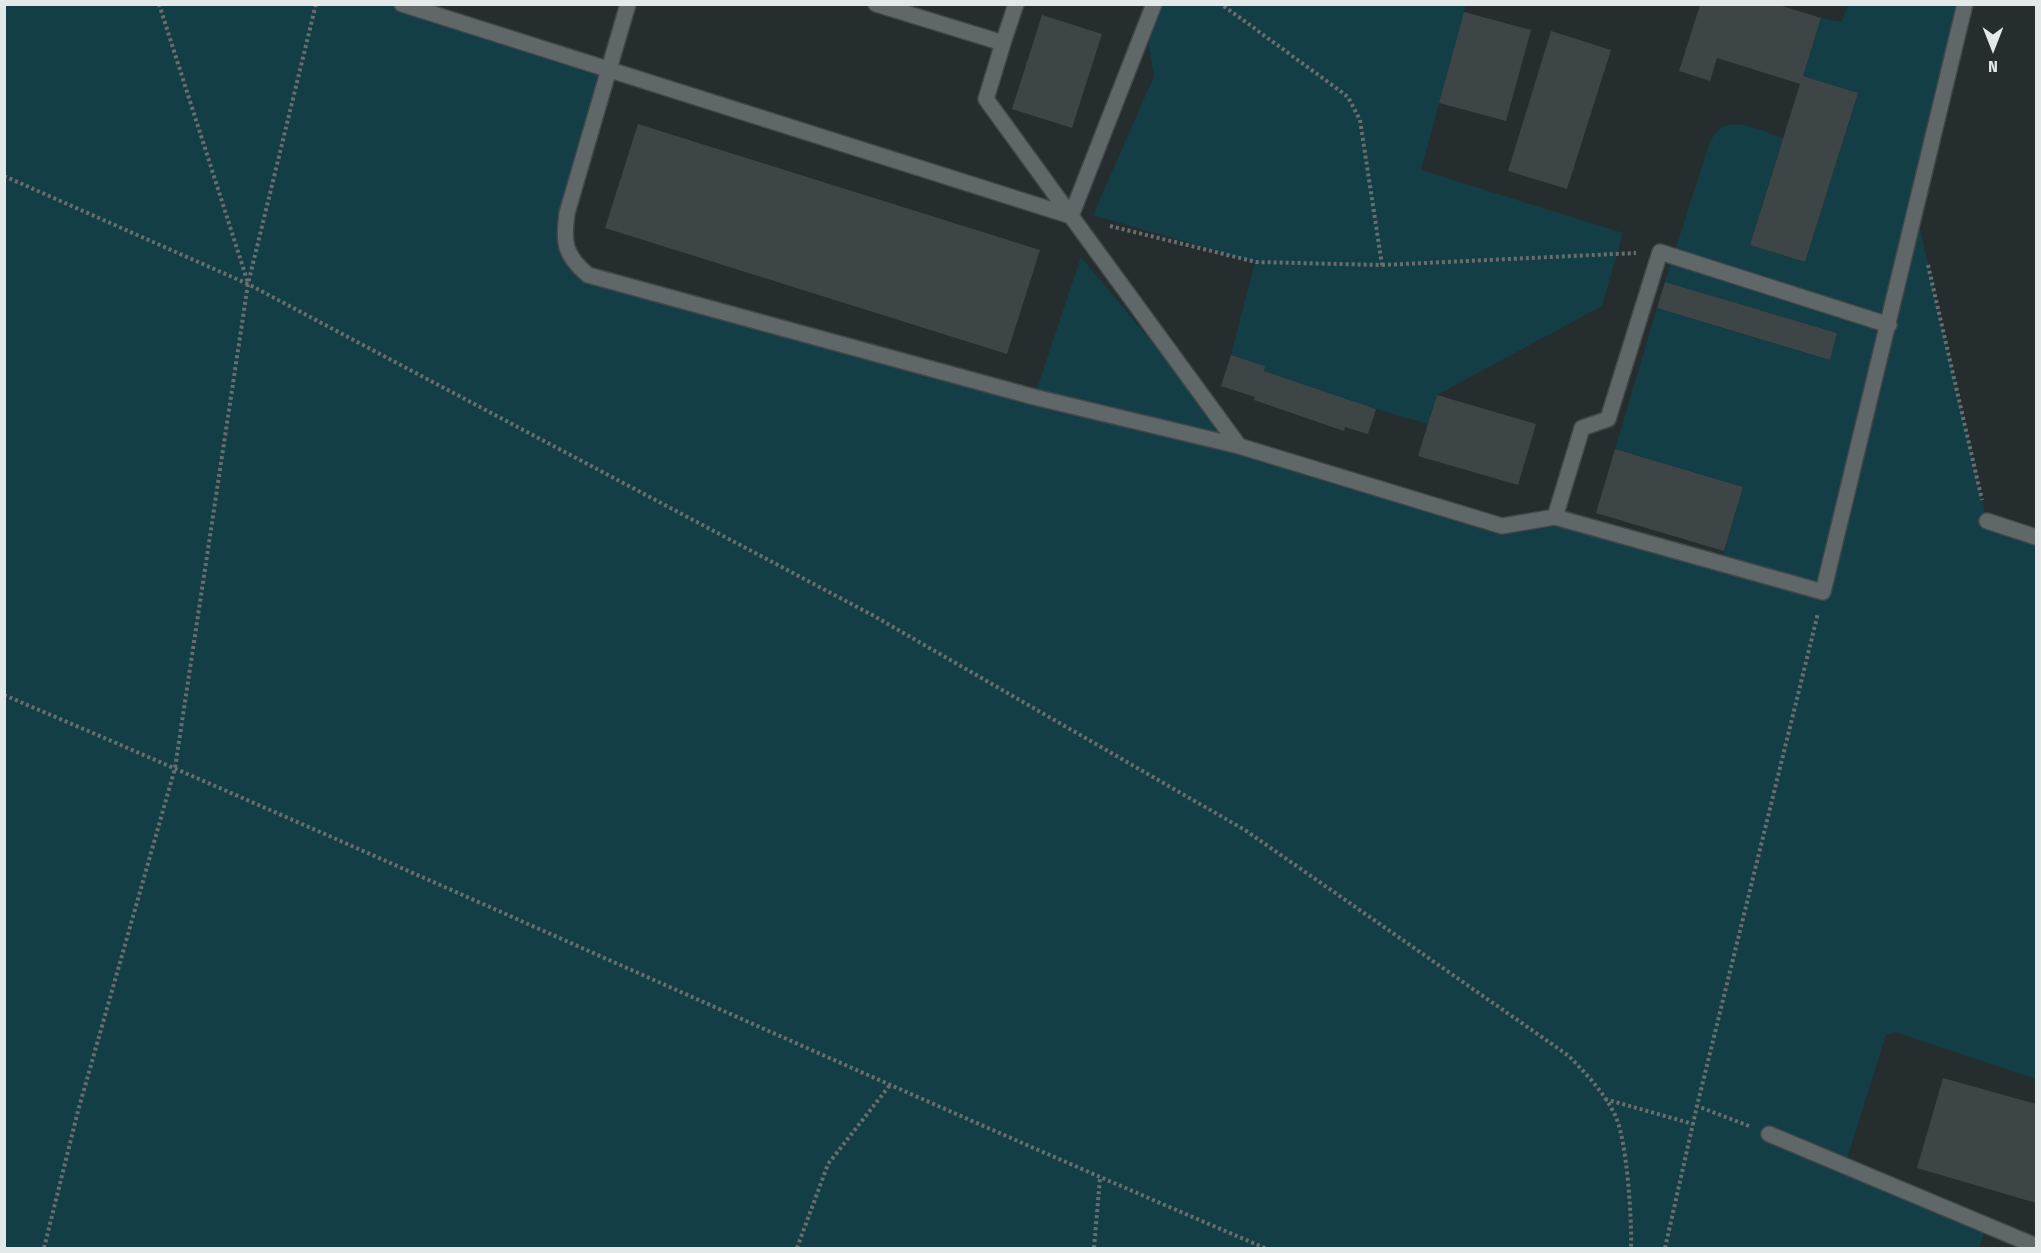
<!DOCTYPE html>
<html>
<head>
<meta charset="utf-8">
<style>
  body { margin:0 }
  #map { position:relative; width:2041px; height:1253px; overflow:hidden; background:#262d2e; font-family:"Fira Sans Condensed",sans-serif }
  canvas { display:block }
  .frame { position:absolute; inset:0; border:6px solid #e3e8e9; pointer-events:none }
  .north { position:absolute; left:1963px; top:18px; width:60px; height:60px; -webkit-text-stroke:4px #262d2e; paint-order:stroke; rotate:180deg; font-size:16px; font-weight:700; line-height:24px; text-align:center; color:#e3e8e9 }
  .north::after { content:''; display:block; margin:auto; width:21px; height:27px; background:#e3e8e9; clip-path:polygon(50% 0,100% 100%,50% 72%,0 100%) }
</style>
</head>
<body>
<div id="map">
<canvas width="2041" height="1253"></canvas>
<div class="frame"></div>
<div class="north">N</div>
</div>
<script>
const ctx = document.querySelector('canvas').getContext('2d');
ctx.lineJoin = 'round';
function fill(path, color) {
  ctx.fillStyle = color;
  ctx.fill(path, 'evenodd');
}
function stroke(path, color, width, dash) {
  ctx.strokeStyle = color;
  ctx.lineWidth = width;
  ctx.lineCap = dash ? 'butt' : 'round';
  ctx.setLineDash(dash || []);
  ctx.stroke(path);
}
const green = new Path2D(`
  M1466,4L1421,170L1623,233L1602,306L1437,395L1428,424L1376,409L1264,371L1265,366L1231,355L1255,262L1093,215L1154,76L1142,5Z
  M5,5H402L609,71L565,233L588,275L1034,397L1081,257L1239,446L1502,526L1555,517L1721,563L1743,487L1615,449L1657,308L1830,360L1837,333L1665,282L1710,141C1713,137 1717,130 1722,127C1739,118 1767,133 1783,138L1750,245L1805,262L1858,93L1803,76L1821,18L1842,22L1848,5H1966L1916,212L1987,521L2036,537V1079L1895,1032L1886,1035L1845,1165L1987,1225L1979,1248H5Z`);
const building = new Path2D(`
  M1700,5H1779L1821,18L1803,76L1858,93L1805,262L1750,245L1800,84L1717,58L1710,81L1679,71Z
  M1464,12L1531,30L1506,121L1439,103Z
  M1042,15L1102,34L1072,128L1012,109Z
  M1551,31L1611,50L1567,189L1508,171Z
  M638,124L1040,250L1007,354L605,228Z
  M1665,282L1837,333L1830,360L1657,308Z
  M1231,355L1265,366L1264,371L1376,409L1368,434L1345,427L1344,431L1254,400L1255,397L1221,386Z
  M1437,395L1536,424L1518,485L1418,456Z
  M1615,449L1743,487L1724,551L1596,513Z
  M1943,1078L2036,1104V1203L1917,1168Z`);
const path = new Path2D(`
  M159,4L248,283
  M4,176L248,284L876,617L1245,830L1569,1056C1586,1074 1604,1092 1615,1115C1627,1139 1632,1220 1631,1248
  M1110,226L1256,262L1382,265L1360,120L1348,97L1339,90L1221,4
  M1382,265L1636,253
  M1928,265L1982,500
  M4,695C427,875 843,1068 1265,1248
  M1605,1099L1693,1124
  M1749,1126L1697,1106L1818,613
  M44,1248L78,1111L175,768L248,284L316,4
  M797,1248L828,1164L890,1085
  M1094,1248L1100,1178
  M1665,1248L1697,1106`);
const service = new Path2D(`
  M402,4L1071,216
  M628,4L567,213C563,242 564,255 588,275L1034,397L1239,446L1502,526L1555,517L1823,592L1965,4
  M876,4L1003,43L1016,4
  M1154,4L1071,216L1239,446
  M1003,43L986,99L1071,216
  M1555,517L1582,428L1608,419L1660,252L1889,325
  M1987,521L2036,537
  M1769,1134L2036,1246`);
fill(green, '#133e45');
fill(building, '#3d4546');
stroke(service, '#414849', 18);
stroke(path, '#686e6f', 4, [3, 3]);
stroke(service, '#5f6769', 15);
</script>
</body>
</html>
